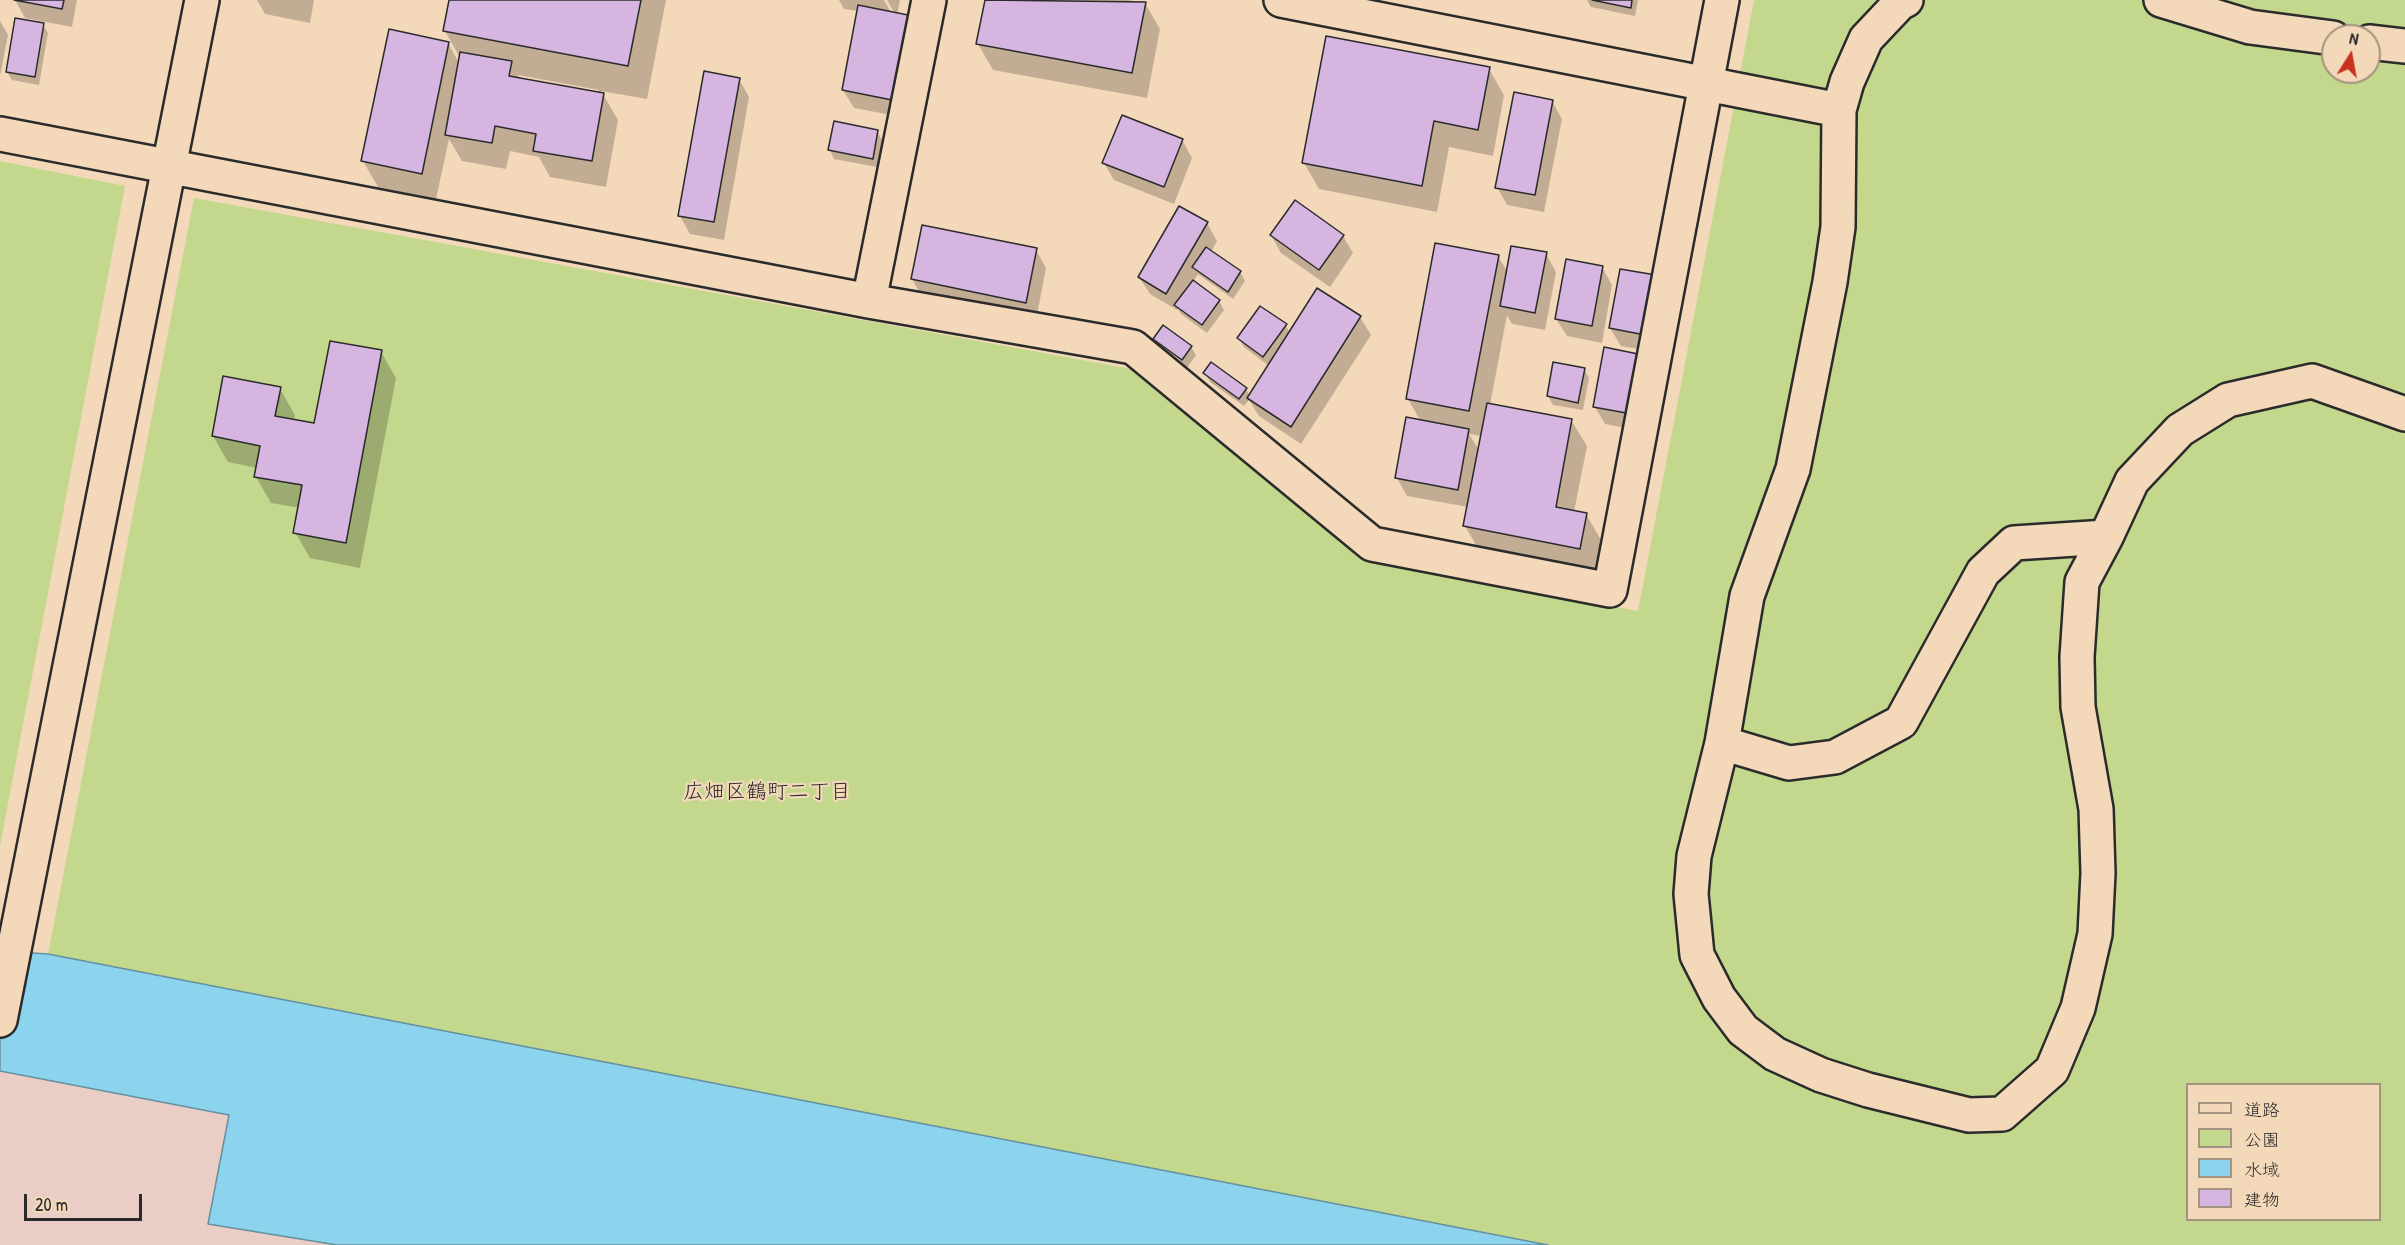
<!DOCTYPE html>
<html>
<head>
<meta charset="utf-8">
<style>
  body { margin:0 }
  #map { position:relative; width:2405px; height:1245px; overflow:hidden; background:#f3d9ba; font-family:"Patrick Hand","Klee One",sans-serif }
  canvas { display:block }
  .legend { position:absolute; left:2186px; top:1083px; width:195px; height:138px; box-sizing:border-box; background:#f3d9ba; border:2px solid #a39381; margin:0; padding:8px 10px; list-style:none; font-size:18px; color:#2b2b2b }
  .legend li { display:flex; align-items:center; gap:12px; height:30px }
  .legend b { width:30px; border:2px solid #a39381 }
  .north { position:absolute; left:2321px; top:24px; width:60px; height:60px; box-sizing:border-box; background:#f3d9ba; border:2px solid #a39381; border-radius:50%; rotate:11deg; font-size:16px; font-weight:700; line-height:24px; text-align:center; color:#2b2b2b }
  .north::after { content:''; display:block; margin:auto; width:21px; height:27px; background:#c8321e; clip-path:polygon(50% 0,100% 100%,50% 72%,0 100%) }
  .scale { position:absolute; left:24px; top:1194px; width:118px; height:27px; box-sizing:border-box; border:3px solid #2b2b2b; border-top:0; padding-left:8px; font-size:18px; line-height:21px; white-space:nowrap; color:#2b2b2b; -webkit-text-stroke:4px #f3d9ba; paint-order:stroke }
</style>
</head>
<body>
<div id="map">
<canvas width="2405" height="1245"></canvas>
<ul class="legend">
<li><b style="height:8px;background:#f3d9ba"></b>道路</li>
<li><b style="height:16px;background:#c3d88d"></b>公園</li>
<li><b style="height:16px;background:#8cd3ed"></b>水域</li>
<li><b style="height:16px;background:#d6b5e1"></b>建物</li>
</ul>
<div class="north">N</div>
<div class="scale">20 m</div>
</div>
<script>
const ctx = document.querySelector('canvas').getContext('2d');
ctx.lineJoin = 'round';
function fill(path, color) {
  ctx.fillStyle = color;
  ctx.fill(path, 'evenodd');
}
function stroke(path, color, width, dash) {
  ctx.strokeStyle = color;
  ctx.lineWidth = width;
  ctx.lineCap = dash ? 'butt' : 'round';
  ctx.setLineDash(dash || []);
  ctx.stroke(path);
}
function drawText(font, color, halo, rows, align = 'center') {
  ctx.font = font + ' "Patrick Hand","Klee One",sans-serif';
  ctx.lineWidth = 4.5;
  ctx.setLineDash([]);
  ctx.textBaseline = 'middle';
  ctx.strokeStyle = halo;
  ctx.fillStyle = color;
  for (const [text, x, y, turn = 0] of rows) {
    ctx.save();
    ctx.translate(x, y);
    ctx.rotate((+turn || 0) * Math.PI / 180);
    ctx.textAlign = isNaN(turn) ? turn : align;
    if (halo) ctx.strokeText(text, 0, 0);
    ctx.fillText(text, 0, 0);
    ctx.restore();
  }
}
const built = new Path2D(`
  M0,1071L229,1115L208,1224L337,1245H0Z`);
const green = new Path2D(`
  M1754,0H2405V1245H1548L48,954L194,198L1137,370L1365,558L1638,611ZM2333,36H2369V72H2333ZM2188,1084H2380V1220H2188Z
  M0,161L125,186L0,846Z`);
const water = new Path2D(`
  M0,951L48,954L1548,1245H337L208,1224L229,1115L0,1071Z`);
const shadow = new Path2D(`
  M15,0H77L72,27L25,18Z
  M257,0H314L310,23L265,14Z
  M451,0H666L647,99L601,91L618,120L606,187L550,177L539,157L510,151L506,169L462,161L449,139L436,199L378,187L363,161L448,43L459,63L460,58L445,31ZM518,75L599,90L598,93L520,79Z
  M839,0H884L892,14H895L887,0H900L897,15L907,16L917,34L902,117L854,108L843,90L858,11L844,9Z
  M986,0H1129L1145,3L1160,29L1147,98L993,70L978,44Z
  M1587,0H1638L1635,16L1591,7Z
  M0,21L8,35L0,76Z
  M43,25L48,33L39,85L12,80L7,72Z
  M1489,69L1504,95L1493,156L1449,147L1437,212L1319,189L1304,163Z
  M739,79L749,97L724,240L690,234L680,216Z
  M1552,101L1562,119L1544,212L1507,205L1497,187Z
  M877,131L882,140L877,167L834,159L830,150Z
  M1182,140L1192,158L1174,204L1114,180L1104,163Z
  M1207,223L1217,241L1211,252L1240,272L1245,281L1233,299L1198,274L1193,282L1219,301L1224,310L1207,333L1181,314L1178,309L1177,310L1150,294L1139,277Z
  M1271,235L1343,236L1353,253L1330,287L1281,253Z
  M1036,250L1046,268L1036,320L922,297L912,279Z
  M1546,254L1556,272L1545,330L1512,324L1507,315L1490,405L1571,420L1587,446L1574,512L1586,514L1601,540L1594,574L1480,552L1465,526L1468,507L1407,496L1397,478L1421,422L1408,399L1498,256L1508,273ZM1469,434L1482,436L1479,450Z
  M1602,267L1612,285L1602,343L1567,336L1556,319Z
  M1621,270L1655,352L1621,346L1610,328Z
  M1318,290L1360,317L1371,335L1301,444L1259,416L1249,400L1244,406L1210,382L1205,373L1246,389L1250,396L1269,366L1244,347L1239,338L1286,326L1290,333Z
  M1154,339L1191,347L1196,355L1187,368L1159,347Z
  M1606,349L1642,431L1605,424L1595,407Z
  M381,352L396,378L360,568L310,558L295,532L300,508L271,503L256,477L257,468L228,462L213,436L280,389L295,415L294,421L315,425Z
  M1584,369L1589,378L1583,410L1553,405L1548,396Z`);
const building = new Path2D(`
  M14,0H64L62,9Z
  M449,0H641L628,66L443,31Z
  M985,0L1146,2L1132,73L976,44Z
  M1592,0H1632L1631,8Z
  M858,5L908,15L892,100L842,90Z
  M15,18L44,23L35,77L6,72Z
  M389,29L449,42L422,174L361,161Z
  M1326,36L1490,67L1478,130L1434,121L1422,186L1302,163Z
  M460,52L512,61L509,76L604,93L592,161L533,151L536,134L495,126L492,143L445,135Z
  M704,71L740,78L714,222L678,216Z
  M1514,92L1553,100L1535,195L1495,188Z
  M1122,115L1183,139L1164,187L1102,163Z
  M834,121L878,130L873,159L828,150Z
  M1295,200L1344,235L1319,270L1270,235Z
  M1179,206L1208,222L1166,294L1138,277Z
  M922,225L1037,248L1026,303L911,279Z
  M1435,243L1499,255L1469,411L1406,399Z
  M1511,246L1547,252L1535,313L1500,306Z
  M1206,247L1241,271L1228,292L1192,267Z
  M1566,259L1603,266L1592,326L1555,319Z
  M1620,269L1656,275L1645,335L1609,328Z
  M1193,280L1220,300L1202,325L1174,305Z
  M1317,288L1361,316L1291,427L1247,398Z
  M1260,306L1287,324L1263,357L1237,338Z
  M1163,325L1192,346L1182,360L1153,339Z
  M330,341L382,350L346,543L293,533L302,485L254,477L260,446L212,436L223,376L281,387L275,416L314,423Z
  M1604,347L1643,355L1632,414L1593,407Z
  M1211,362L1247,388L1239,399L1203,373Z
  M1553,362L1585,368L1578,403L1547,396Z
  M1487,403L1572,419L1556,507L1587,513L1580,549L1463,526Z
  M1406,417L1469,429L1458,490L1395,478Z`);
const minor = new Path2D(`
  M1281,0L1839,110
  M1906,0L1900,3L1866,39L1847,82L1839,110L1838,227L1830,282L1793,469L1747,596L1722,743L1694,856L1691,894L1697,955L1719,998L1743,1030L1775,1054L1821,1075L1868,1090L1969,1115L2002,1114L2052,1070L2078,1008L2095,934L2098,873L2096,809L2078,707L2077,657L2082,582L2106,537L2132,481L2180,430L2228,400L2312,381L2405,414
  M2161,0L2250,27L2333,38
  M2369,42L2405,46
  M0,134L869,301L1133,347L1372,544L1610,590L1722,0
  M869,301L929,0
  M1722,743L1789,763L1835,757L1901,722L1983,572L2014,543L2106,537
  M0,1020L202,0`);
const neighbourhoodNames = [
  ["広畑区鶴町二丁目",767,792]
];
fill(built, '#eacec6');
fill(green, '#c3d88d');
fill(water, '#8cd3ed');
stroke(water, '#65909f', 1.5);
fill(shadow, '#0003');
fill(building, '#d6b5e1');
stroke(building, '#2b2b2b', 1.5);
stroke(minor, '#2b2b2b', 38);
stroke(minor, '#f3d9ba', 33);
drawText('21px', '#2b2b2b', '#f3d9ba', neighbourhoodNames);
</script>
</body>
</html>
